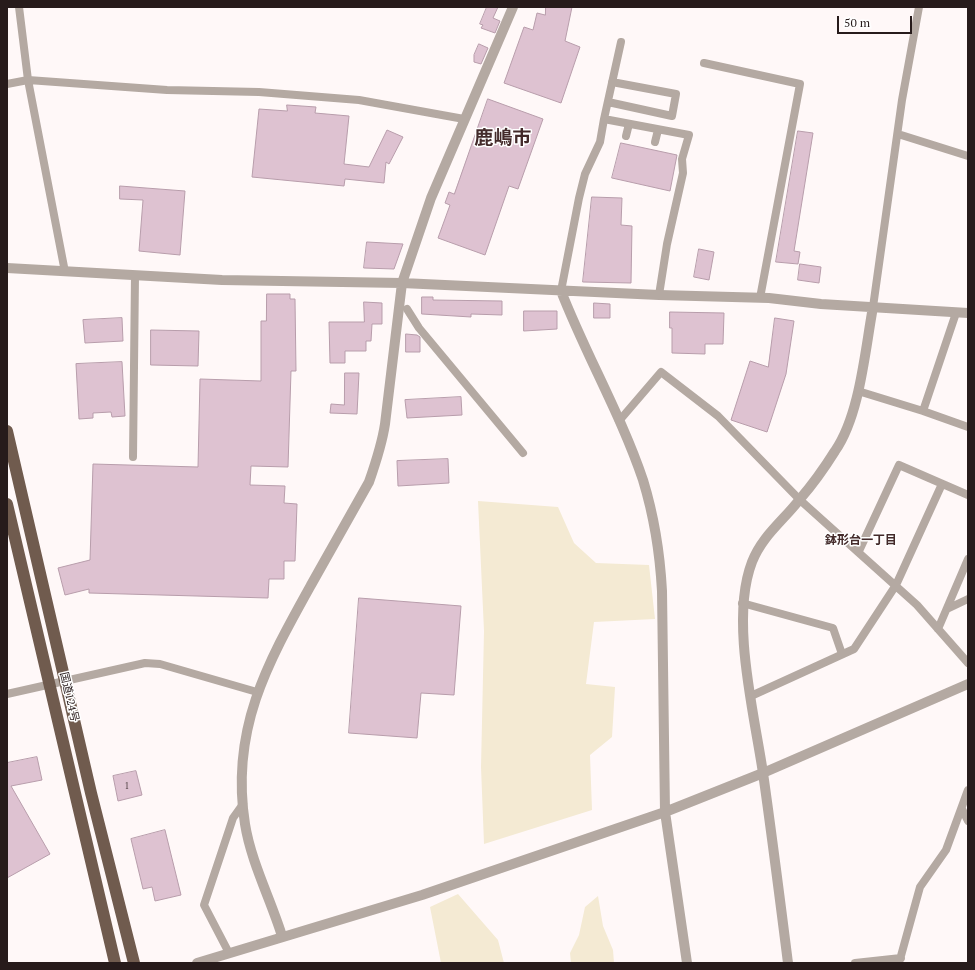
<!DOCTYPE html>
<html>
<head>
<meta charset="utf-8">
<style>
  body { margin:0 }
  #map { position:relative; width:975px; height:970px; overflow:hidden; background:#fff8f8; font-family:"PT Serif",serif }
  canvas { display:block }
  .frame { position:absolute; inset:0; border:8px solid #271b1b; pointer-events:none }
  .scale { position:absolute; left:837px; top:16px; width:75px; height:18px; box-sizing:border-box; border:2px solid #271b1b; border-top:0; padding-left:5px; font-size:12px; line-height:14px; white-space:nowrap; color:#271b1b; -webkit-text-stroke:3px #fff; paint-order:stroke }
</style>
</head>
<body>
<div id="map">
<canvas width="975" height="970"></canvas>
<div class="frame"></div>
<div class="scale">50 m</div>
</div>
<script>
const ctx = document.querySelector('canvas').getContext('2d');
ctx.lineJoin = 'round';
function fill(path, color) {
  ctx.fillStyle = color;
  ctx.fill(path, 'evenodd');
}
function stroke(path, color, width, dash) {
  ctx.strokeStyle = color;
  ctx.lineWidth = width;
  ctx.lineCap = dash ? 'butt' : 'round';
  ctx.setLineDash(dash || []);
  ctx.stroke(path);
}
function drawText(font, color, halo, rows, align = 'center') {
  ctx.font = font + ' "PT Serif","Noto Sans JP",serif';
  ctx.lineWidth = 3;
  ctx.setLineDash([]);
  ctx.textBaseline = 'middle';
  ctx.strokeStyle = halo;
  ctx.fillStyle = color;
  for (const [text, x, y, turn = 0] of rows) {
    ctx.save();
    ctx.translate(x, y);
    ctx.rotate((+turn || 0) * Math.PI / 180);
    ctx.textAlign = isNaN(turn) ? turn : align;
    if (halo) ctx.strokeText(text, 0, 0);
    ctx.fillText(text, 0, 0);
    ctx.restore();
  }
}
const green = new Path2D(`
  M478,501L558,507L574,543L596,563L649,565L655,619L594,622L586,684L615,687L612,737L590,755L592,810L484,844L481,767L484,631Z
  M458,894L498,940L504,963H441L430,907Z
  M598,896L603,926L613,950L614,963H571L570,953L579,935L585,907Z`);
const building = new Path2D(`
  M487,7H498L493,18L500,21L495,33L481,28L483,25L480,24Z
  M546,7H572L565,41L580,47L561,103L504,83L524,27L533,30L537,13L545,15Z
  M479,44L488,48L481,64L474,62V55Z
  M488,99L543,119L518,189L509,186L485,255L438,238L450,205L445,203L449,192L454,194Z
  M287,105L316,107L315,113L349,116L344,164L369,167L387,130L403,137L389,164L386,162L384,183L345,179L344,186L252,177L259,109L287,111Z
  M798,131L813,133L794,251L800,252L798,264L776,262Z
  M621,143L677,155L670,191L612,178Z
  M120,186L185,191L180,255L139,251L143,200L120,199Z
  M592,197L622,198L621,225L632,226L631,283L583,282Z
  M367,242L403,244L394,269L364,268Z
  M699,249L714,252L709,280L694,277Z
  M800,264L821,267L819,283L798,280Z
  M267,294H290V299H295L296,371H291L288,467L251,466L250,485L285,486L284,503L297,504L295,561H284V579H269L268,598L89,593V589L65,595L58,568L90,560L93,464L198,467L200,379L261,381V321H266Z
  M422,297H433V300L502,301V315L471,314V317L422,314Z
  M364,302L382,303V324H372L371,341H366V351H345V363H330L329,322H364Z
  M594,303L610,304V318H594Z
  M524,311H557V329L524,331Z
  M670,312L724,313L723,344H705V354L672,353V328H670Z
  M122,318L123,341L85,343L83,320Z
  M775,318L794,321L786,374L767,432L731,420L750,361L768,367Z
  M151,330L199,331L198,366L151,365Z
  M406,334L417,335L420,337V352H406Z
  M122,362L125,416L112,417L111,412L93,413V418L79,419L76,364Z
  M345,373H359L357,414L330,413L331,404L344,405Z
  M461,397L462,415L407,418L405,400Z
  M448,459L449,483L398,486L397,461Z
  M359,598L461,606L454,695L421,693L417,738L349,733Z
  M37,757L42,780L11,786L50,854L7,878V763Z
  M136,771L142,795L118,801L113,776Z
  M165,830L181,895L155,901L152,887L143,889L131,839Z`);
const minor = new Path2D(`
  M19,7L28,80L65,272
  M704,63L800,84L760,298
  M7,84L28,80L167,90L259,92L359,100L464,119
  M608,102L672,116L676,94L612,82
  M604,119L621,42
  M898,134L968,156
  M626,136L629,124
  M655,142L658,130
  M561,291L579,198L585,174L600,142L604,119L689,135L682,159L683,173L667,244L659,295
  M873,307L902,100L919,7
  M407,309L419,328L523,453
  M858,391L923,411L968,427
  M923,411L956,313
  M619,421L661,372L718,416L800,500L917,605L968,663
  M133,457L135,276
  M859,551L899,465L968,495
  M742,603L833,628L842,654
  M947,609L968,599
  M938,629L968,559
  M7,694L145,663L160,664L257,692
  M751,696L854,649L896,585L942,484
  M962,809L968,821
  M229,953L204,905L233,818L243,804
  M855,963L901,958
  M899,963L920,887L946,850L968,790`);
const tertiary = new Path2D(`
  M7,268L222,280L402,283L659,295L769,298L821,304L968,313
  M561,291C586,355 621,415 643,480C654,516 660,554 662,591L665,812L687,963
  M282,936C271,900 251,862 245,824C230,730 267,664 311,585C330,551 350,516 369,482C376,462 382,444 385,424L402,283L431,198L513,7
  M197,963L422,895L665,812L763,773L968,684
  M788,963C780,900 772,836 763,773C754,712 730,619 752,562C762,536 783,521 800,499C813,484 825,467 835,451C860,415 865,350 873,307`);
const trunk = new Path2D(`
  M7,431L91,793L134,963
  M7,504L115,963`);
const numberNames = [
  ["1",127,786]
];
const streetNames = [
  ["国道124号",69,697,77]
];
const neighbourhoodNames = [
  ["鉢形台一丁目",861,541]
];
const townNames = [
  ["鹿嶋市",503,139]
];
fill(green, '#f4ead3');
fill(building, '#dec2d1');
stroke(building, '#b89dab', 1);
stroke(minor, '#b4a9a2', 8);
stroke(tertiary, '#b4a9a2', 10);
stroke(trunk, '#705b4e', 12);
drawText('9px', '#554548', null, numberNames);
drawText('11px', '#271b1b', '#fff', streetNames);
drawText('bold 12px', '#432a2a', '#fff', neighbourhoodNames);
drawText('bold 19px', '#432a2a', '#fff', townNames);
</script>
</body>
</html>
